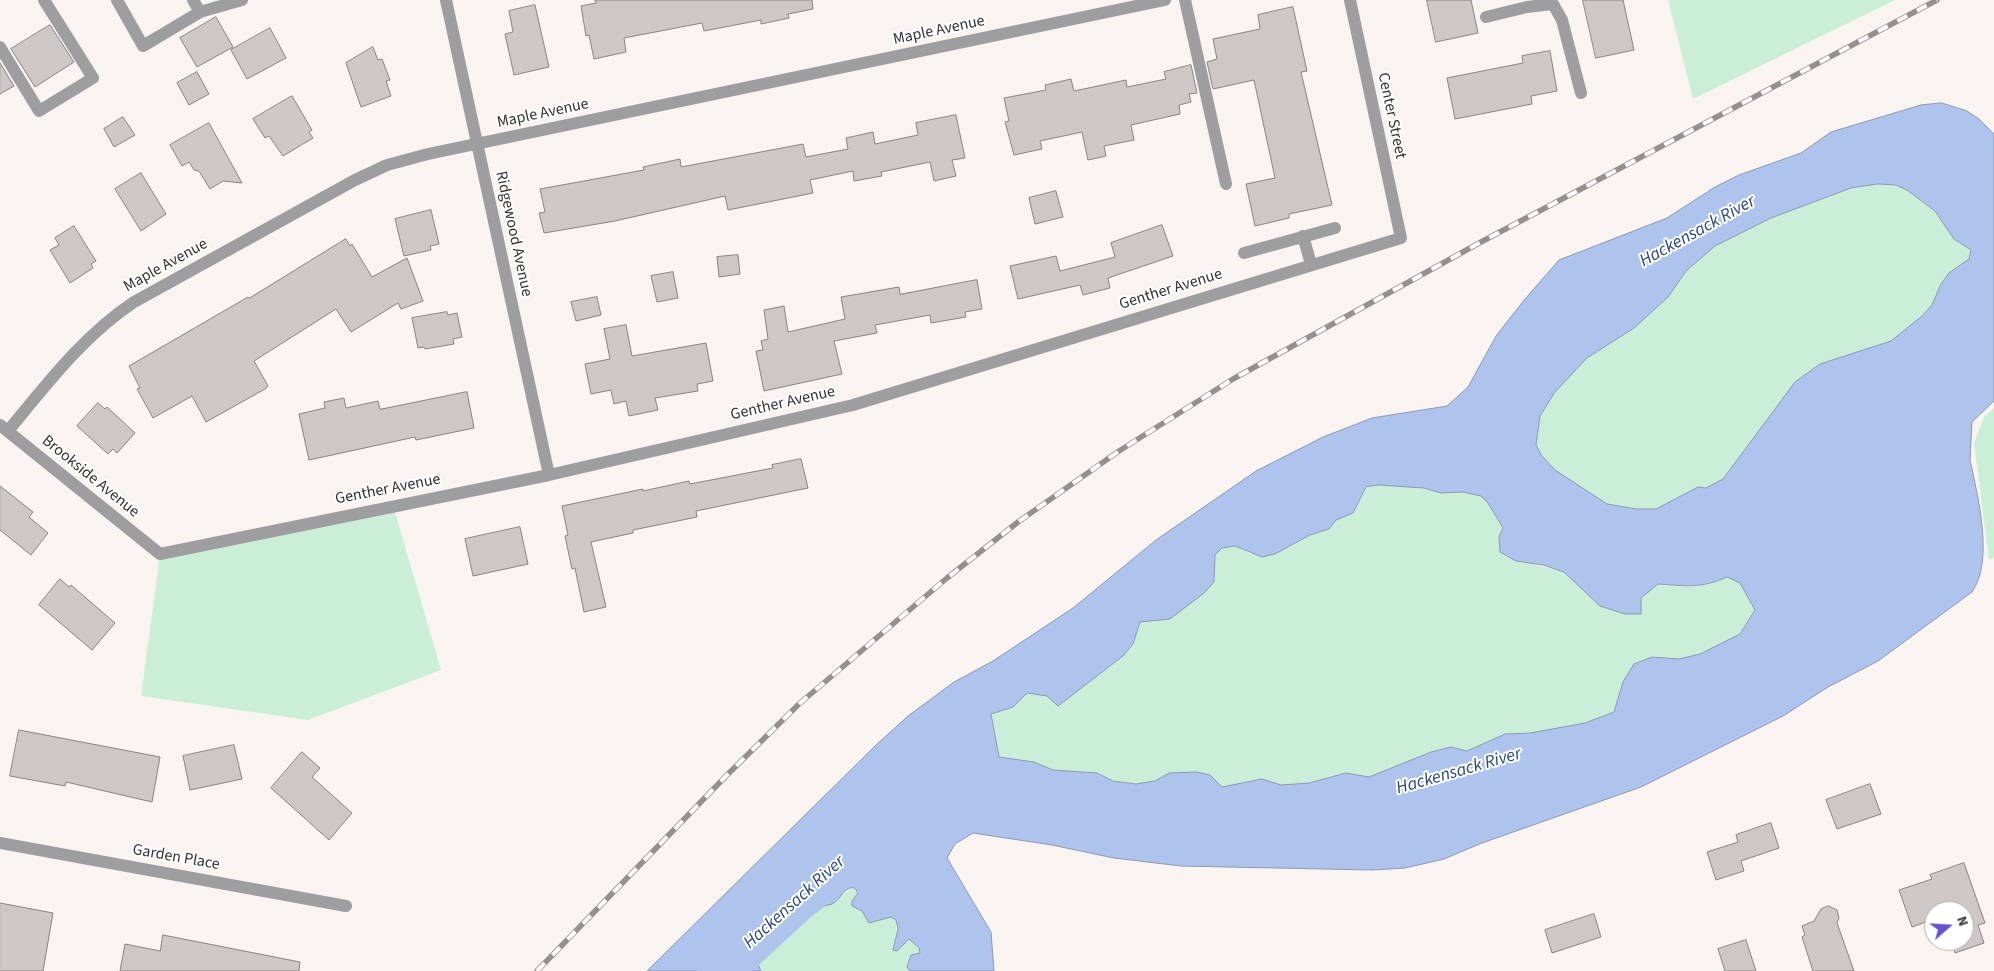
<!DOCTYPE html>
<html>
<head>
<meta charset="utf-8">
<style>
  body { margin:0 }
  #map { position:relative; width:1994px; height:971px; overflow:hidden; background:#faf4f1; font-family:"Source Sans 3",sans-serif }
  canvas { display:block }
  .north { position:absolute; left:1924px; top:901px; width:50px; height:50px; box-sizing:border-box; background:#fff; border:1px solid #aeadad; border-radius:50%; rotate:71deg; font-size:14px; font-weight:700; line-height:20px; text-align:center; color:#353332 }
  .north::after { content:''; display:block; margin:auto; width:18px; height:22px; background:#6653cc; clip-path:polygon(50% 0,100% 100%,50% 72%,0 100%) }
</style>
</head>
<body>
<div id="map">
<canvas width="1994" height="971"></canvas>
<div class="north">N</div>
</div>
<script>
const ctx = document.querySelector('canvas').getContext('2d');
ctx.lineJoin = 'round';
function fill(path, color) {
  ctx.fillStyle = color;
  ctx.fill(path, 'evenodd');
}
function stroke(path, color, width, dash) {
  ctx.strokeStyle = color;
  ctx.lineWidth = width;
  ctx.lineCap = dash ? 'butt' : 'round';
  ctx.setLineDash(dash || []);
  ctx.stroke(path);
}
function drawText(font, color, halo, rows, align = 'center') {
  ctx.font = font + ' "Source Sans 3",sans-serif';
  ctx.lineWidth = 4;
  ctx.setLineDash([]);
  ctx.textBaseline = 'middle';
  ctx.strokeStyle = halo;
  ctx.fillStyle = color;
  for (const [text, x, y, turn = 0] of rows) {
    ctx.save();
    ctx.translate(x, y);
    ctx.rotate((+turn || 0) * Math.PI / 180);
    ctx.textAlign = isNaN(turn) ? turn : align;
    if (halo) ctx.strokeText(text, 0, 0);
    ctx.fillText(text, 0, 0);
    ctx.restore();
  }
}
const green = new Path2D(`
  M1668,0H1895L1693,99Z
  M1878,184L1896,185L1907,190L1935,211L1954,239L1971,250L1969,259L1949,273L1941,284L1933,304L1922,316L1891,341L1820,364L1795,382L1723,479L1706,488L1698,487L1656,509H1636L1607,504L1555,470L1542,456L1536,446L1540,416L1555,392L1587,358L1634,328L1668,297L1686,271L1715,246L1771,218L1851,188Z
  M1994,408V558L1989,560L1974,443L1984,417Z
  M1379,485L1424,488L1441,493L1463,492L1481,496L1488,503L1503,529L1499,537L1528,563L1564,572L1600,606L1640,608C1643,577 1665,587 1685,587C1700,588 1714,583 1727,577L1740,583L1755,610L1740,634L1700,654L1679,659L1652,657L1623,682L1614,712L1585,723L1530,733L1505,734L1467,751L1451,747L1431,752L1369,777L1346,773L1309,783L1281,785L1262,779L1221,787L1210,775L1169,773L1155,781L1136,784L1113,781L1097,773L1053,770L1034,762L999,757L991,714L1013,707L1027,693L1047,696L1108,667L1123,656L1133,644L1140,622L1170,619L1214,582L1215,555L1222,548L1235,546L1251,554L1290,547L1310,535L1329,529L1336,520L1353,513L1366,487Z
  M393,505L441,670L308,720L141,696L160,554Z
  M851,887L855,888L858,893L852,901V906L862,911L869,923L891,917L896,920L897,951L909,939L919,948L920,953L907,967L910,971H761L750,947C762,917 769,929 794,922L803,912L821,907L843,896Z`);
const water = new Path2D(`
  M1942,103L1967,111L1979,119L1994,134V401L1972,422L1970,460C1978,497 1994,561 1972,592L1878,661L1828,687L1783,716L1641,787L1482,843L1444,859L1405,868L1372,870L1181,866L1114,858L1052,845L973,833L955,844L947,858L991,932L994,971H910L907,967L911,955L920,953L919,948L909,939L897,951L893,950L898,929L896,920L891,917L869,923L862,911L852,906V901L858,893L855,888C845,885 841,900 832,904C823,907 813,907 806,911C800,914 799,921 791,923C766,929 762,916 750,947L761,971H647L876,745L908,716L954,682L993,661L1073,608L1156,540L1256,471L1323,437L1372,418L1447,406L1468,387L1496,336L1525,299L1559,260L1667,218L1715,187L1739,175L1801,153L1831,132L1921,105ZM1878,184L1896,185L1907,190L1935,211L1954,239L1971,250L1969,259L1949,273L1941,284L1932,305L1922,316L1891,341L1820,364L1795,382L1723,479L1706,488L1698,487L1656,509H1636L1607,504L1555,470L1542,456L1536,445L1540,416L1555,392L1587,358L1634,328L1668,297L1686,271L1715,246L1771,218L1851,188ZM1379,485L1424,488L1441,493L1463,492L1481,496L1488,503L1503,528L1499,537L1500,552L1516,561L1543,565L1564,572L1600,606L1625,614H1641V598L1658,584C1686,586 1700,589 1727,577L1740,583L1755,610L1740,634L1700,654L1679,659L1652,657L1634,664L1623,682L1614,712L1585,723L1530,733L1505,734L1467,751L1451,747L1431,752L1369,777L1346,773L1309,783L1281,785L1262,779L1222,787L1210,775L1197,772L1169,773L1155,781L1136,784L1113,781L1097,773L1053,770L1034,762L999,757L991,714L1013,707L1027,693L1047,696L1058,706L1123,656L1133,644L1140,622L1170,619L1204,593L1214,582L1215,555L1222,548L1235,546L1262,557L1275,554L1310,535L1329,529L1336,520L1353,513L1366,487Z`);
const river = new Path2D(`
  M719,971L795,901L817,884`);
const building = new Path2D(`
  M595,0H812L813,9L788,14L789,18L761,24V20L704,31L702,23L624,38L626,52L594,59L589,35L586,36L581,6L596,3Z
  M1427,0H1471L1478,33L1436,42Z
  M1583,0H1623L1634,50L1596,58Z
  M535,5L549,67L514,75L505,34L513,32L509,11Z
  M1293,7L1307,71L1301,72L1332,205L1289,214V218L1255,226L1246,184L1275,178L1254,80L1213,89L1207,62L1217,59L1213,39L1260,29L1258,15Z
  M216,17L233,47L197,67L180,38Z
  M50,25L74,62L35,87L11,49Z
  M270,28L286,58L247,79L231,50Z
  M373,47L378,60L382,59L390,80L386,81L391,96L361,107L346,63Z
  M1550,51L1557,91L1531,96L1532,104L1455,119L1447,78L1523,63L1522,56Z
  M0,63L14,86L0,94Z
  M1191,65L1197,93L1189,94L1191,102L1179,105L1180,114L1131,125L1134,140L1104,146L1106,156L1088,160L1082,132L1040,141L1042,149L1014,155L1005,122L1009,121L1004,98L1046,90L1045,85L1071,79L1074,91L1126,80L1127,87L1166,79L1164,72Z
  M197,72L209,94L189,105L177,83Z
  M292,96L312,130L309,132L313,138L283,156L269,136L265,138L253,119Z
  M956,115L965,158L952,160L956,176L934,181L930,162L881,172L882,176L854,181L853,171L810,180L813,193L728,210L725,196L615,221L544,233L539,213L545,212L540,189L644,170L643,167L680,159L681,167L803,144L806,157L848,149L846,138L873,132L875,144L918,135L916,123Z
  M123,117L135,135L114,147L104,129Z
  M209,123L242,183L223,181L210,189L199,171L194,170L189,162L182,166L170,145Z
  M141,173L166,214L141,231L115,189Z
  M1056,191L1063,217L1035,224L1029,198Z
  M431,210L439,244L430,246L431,250L404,256L395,219Z
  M1162,225L1173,256L1108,278L1110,288L1083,295L1080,285L1018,299L1010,266L1056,256L1060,271L1115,257L1111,243Z
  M74,226L96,261L91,264L93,268L70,283L50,250L59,245L55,238Z
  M346,239L350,246L352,244L372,277L407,258L423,301L401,309L398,303L351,332L336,309L254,361L268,386L265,389L206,422L192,396L153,418L137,389L140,388L129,366L248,297L249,298Z
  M738,255L740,274L719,277L717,257Z
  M673,272L678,298L657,302L651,276Z
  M977,280L982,309L965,312L966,317L931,323L930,315L875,325L877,333L834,341L842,374L764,391L756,351L763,350L761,341L768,339L764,310L784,306L788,332L845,319L841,297L899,287L900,294Z
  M597,297L601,315L576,321L571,302Z
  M447,312L448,315L457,313L462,337L453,339L454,344L425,349L424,347L418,348L412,318Z
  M626,325L632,356L706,343L713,381L697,384L698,391L655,398L658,410L629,416L626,401L614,404L611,390L591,394L585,364L610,359L604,329Z
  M467,392L474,428L416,440L415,437L309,460L299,414L325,408L324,402L344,398L346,408L378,401L380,409Z
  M98,403L105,409L107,407L135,433L117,453L113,449L108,454L77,426Z
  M801,459L808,488L696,511L697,517L633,530V533L591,542L606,607L584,612L575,568L572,569L565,536L568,535L562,506L643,489V491L689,481L690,484L773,468L772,465Z
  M0,486L33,512L29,517L48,533L31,555L0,530Z
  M520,527L528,564L473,576L465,539Z
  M60,579L69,587L71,585L115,623L92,650L39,605Z
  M19,730L160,757L152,802L66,782L65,786L10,776Z
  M234,745L242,779L190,790L183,756Z
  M302,752L320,768L312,777L352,813L329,840L271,788Z
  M1870,784L1881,814L1837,829L1826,800Z
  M1771,823L1779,848L1741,861L1744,871L1716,880L1707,852L1738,842L1736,835Z
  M1964,863L1985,923L1978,925L1984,943L1955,953L1951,941H1964V911H1934V919L1912,927L1899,890L1932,879L1930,875Z
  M0,903L53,913L43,971H0Z
  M1829,906L1837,910L1839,918L1837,923L1854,971H1813L1802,937L1805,935L1802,926L1814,921L1821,909Z
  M1594,914L1601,937L1552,953L1545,930Z
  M163,935L300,962L299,971H120L125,944L160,951Z
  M1746,940L1756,971H1725L1718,949Z`);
const lane = new Path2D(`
  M117,0L143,46L200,12L193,0
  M1185,0L1226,184
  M200,12L242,0
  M1486,17L1527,7L1553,4L1562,20L1581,93
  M0,47L39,111L93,78L44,0
  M1303,236L1311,264
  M1244,253L1335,228`);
const street = new Path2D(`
  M446,0L549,475
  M0,425L160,554L549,475L853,405L1401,238L1350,0
  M8,431C46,385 84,335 134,302L355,180L387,165L428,154L1165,0
  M0,843L346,906`);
const rail = new Path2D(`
  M537,971L727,775L799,704L947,578L1018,522L1119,451L1233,379L1481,242L1937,0`);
const streetNames = [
  ["Maple Avenue",939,31,-12],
  ["Maple Avenue",543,114,-12],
  ["Center Street",1391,116,78],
  ["Ridgewood Avenue",513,234,78],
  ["Maple Avenue",166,266,-29],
  ["Genther Avenue",1171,290,-17],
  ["Genther Avenue",783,404,-13],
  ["Brookside Avenue",90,477,39],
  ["Genther Avenue",388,490,-11],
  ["Garden Place",176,858,10]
];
const waterNames = [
  ["Hackensack River",1698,232,-29],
  ["Hackensack River",1459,772,-16],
  ["Hackensack River",795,903,-42]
];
fill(green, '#cbeed9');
fill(water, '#aec4ec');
stroke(water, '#8a98b4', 1);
stroke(river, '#aec4ec', 45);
fill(building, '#cdc8c5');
stroke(building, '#888380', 1);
stroke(lane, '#9e9ea0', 12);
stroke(street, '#9e9ea0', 12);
stroke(rail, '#94908e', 5.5);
stroke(rail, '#fff', 4, [11]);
drawText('16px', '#353332', '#fff', streetNames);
drawText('italic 18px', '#2b4678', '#fff', waterNames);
</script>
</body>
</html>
